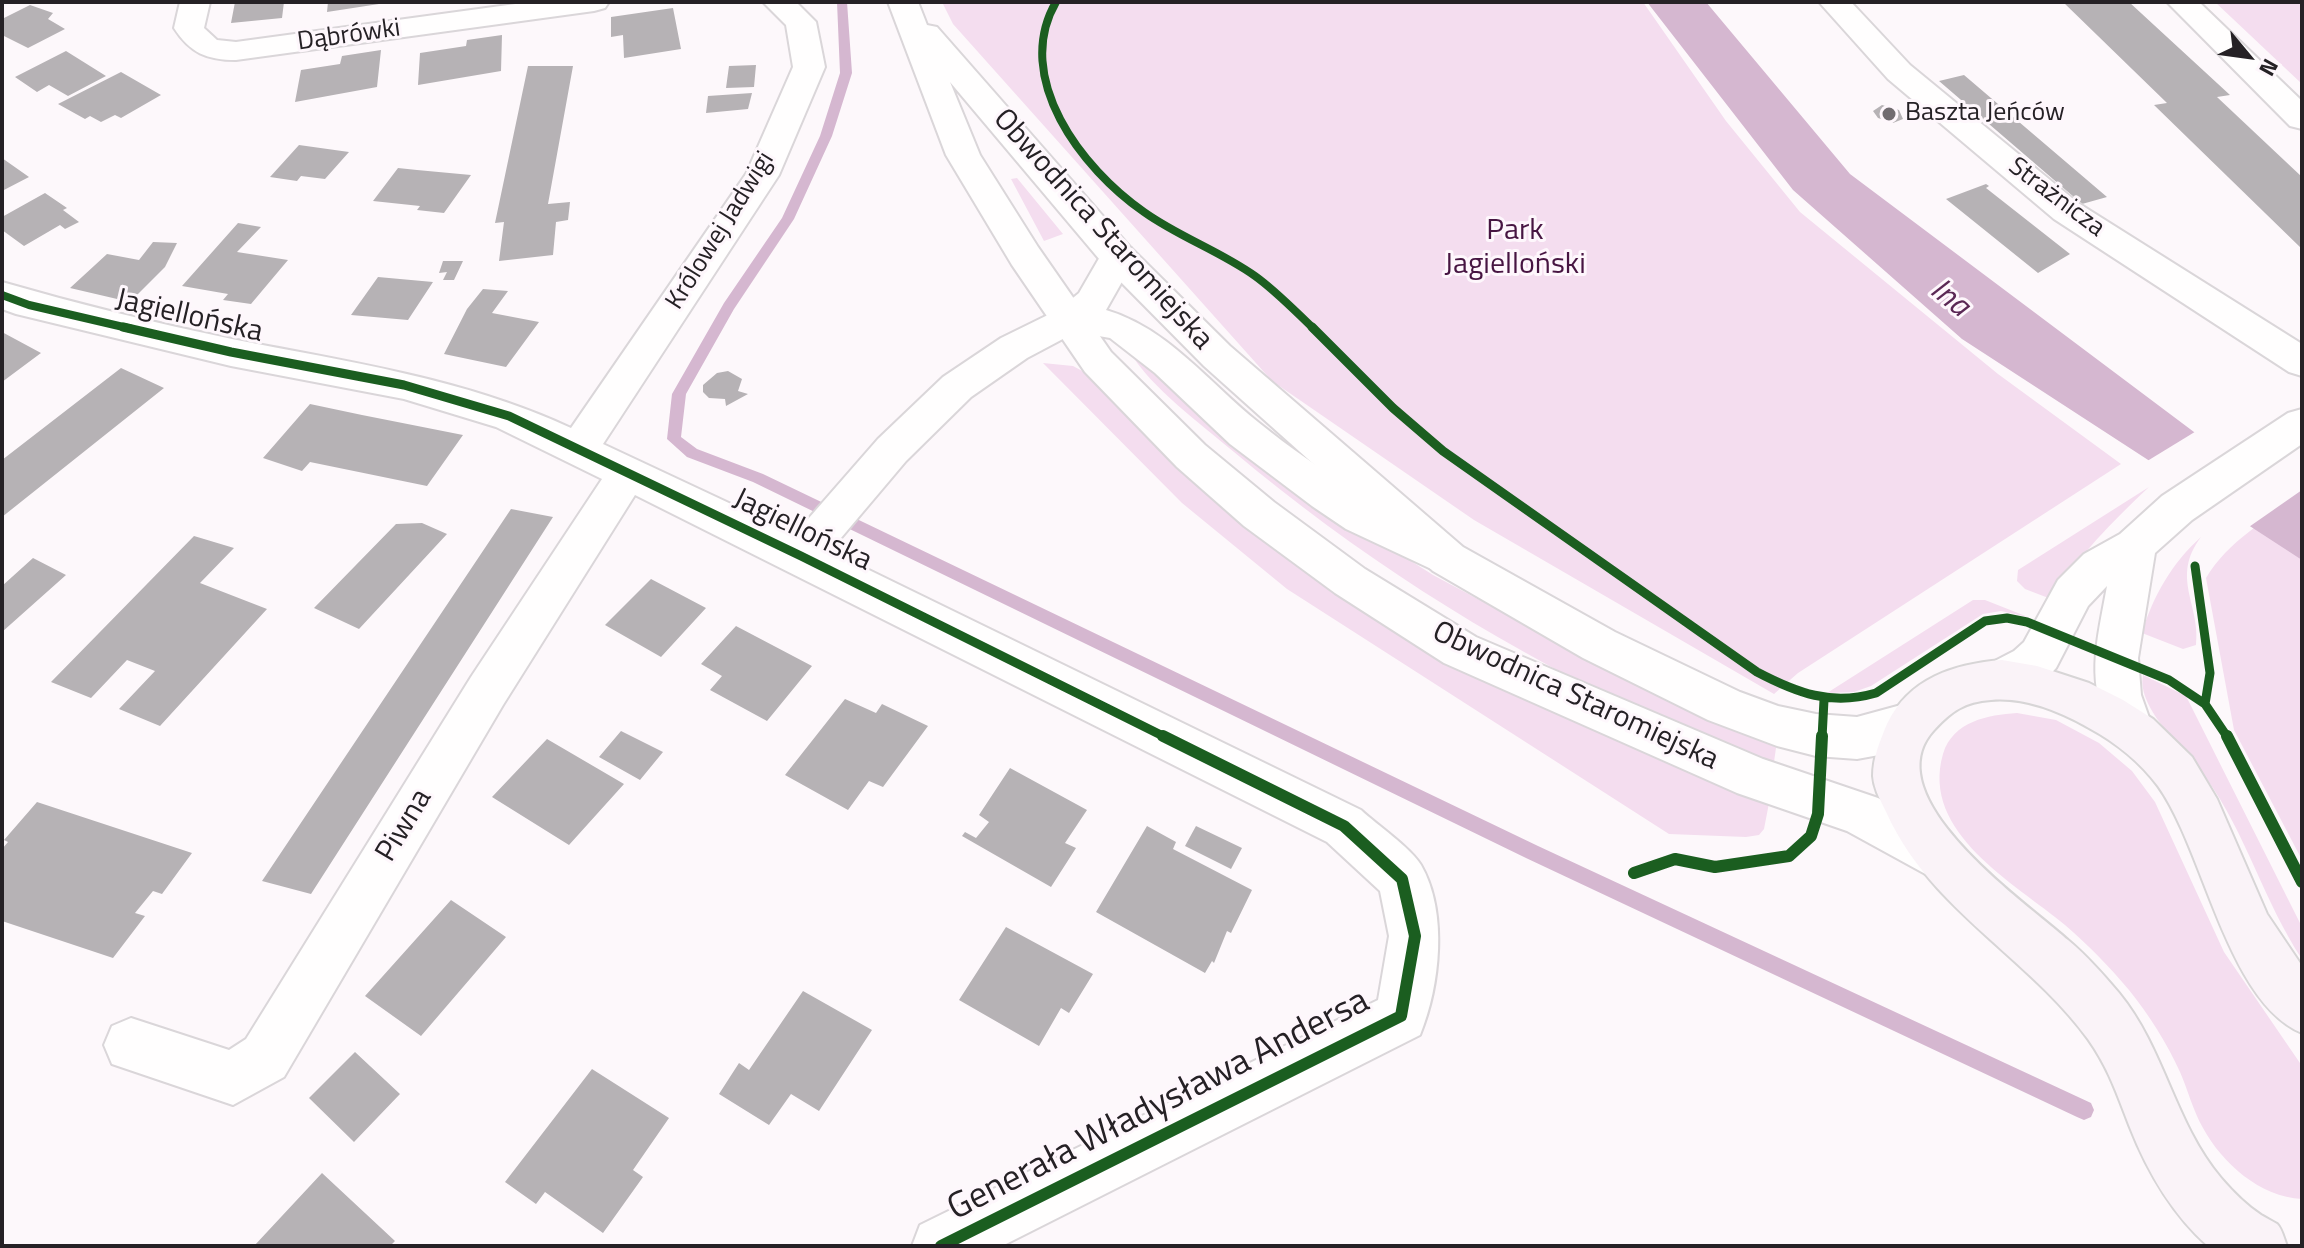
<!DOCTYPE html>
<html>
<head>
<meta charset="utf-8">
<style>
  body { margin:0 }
  #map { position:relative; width:2304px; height:1248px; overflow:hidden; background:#fdf8fb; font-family:"Titillium Web",sans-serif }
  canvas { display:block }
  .frame { position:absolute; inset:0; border:4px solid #252125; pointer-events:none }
  .north { position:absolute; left:2208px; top:16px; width:80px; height:80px; -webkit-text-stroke:6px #fef7fc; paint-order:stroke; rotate:119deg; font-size:22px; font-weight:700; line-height:32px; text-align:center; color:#252125 }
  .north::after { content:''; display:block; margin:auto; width:28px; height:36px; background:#252125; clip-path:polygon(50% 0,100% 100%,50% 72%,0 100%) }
</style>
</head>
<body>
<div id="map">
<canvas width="2304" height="1248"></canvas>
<div class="frame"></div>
<div class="north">N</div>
</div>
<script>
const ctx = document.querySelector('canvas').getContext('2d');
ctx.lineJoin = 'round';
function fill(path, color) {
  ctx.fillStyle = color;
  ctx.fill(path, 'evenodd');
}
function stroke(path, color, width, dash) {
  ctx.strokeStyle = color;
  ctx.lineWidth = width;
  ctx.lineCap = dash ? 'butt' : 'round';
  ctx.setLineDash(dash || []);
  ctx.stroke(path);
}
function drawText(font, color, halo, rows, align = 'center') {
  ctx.font = font + ' "Titillium Web",sans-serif';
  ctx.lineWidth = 6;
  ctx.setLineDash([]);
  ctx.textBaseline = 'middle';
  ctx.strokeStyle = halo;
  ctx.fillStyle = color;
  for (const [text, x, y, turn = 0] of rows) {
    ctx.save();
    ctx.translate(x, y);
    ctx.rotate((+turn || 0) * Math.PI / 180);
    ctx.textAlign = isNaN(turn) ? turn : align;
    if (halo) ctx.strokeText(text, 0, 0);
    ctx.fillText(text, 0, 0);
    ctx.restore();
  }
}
const green = new Path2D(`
  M942,2H1643L1726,121L1800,212L1998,374L2121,464L1798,673L1774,694L1474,520L1272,381L953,24Z
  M2215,2H2302V84Z
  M1017,178L1063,234L1044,241L1011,179Z
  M1129,351L1359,528L1433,575L1549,637L1777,741L1773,769C1725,748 1675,728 1628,706C1487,638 1354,553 1234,452C1201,424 1152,389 1129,351Z
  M1043,363L1073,366L1086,373L1256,528L1770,798L1764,829L1759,835L1746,837L1669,834L1287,589L1182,503Z
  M2149,487C2112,522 2078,556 2051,599L2025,589L2017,581L2018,570Z
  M2302,495V860L2234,730L2206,578C2228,541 2267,519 2302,495Z
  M2201,537C2170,578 2201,605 2196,645L2183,649L2142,633C2153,596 2172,563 2201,537Z
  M1973,600H1985L2028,617L2001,611L1983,614L1871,686L1854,692L1827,693Z
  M2143,675L2186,696L2302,927V959C2264,902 2246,833 2206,778C2188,752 2136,709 2143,675Z
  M2017,713L2056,720L2099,743L2132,771L2155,802L2224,952L2302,1066V1199C2260,1197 2222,1163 2203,1128C2193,1111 2188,1090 2180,1072C2167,1043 2149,1015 2129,990C2109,966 2088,945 2065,925C2015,883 1920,833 1943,754C1953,721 1988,715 2017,713Z`);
const water = new Path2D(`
  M1647,2H1706L1850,174L2198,435L2302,490V560L1962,339L1793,190Z`);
const pier = new Path2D(`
  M2198,430L2302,486V490L2246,529L2144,463Z`);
const stream = new Path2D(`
  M837,2H847L852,73L832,136L794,219L734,309L686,394L681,437L697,449L763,474L1538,846L2091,1103L2094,1110L2091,1117L2084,1120L2077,1117L1526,858L753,482L687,457L667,439L672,394L724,303L782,218L820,136L840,73Z`);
const building = new Path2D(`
  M235,2H284L282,18L231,23Z
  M328,2H379V4L327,12Z
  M2063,2H2129L2230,95L2217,97L2302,177V249L2154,105L2167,103Z
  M30,5L53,13L48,19L65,29L28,48L2,35V19Z
  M673,8L681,49L624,58L623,35L611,37V17Z
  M502,35L501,71L418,85L420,53L466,46L467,40Z
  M381,50L377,87L295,102L301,70L340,64L342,56Z
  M66,51L106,76L68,96L49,85L37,92L15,77Z
  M756,65L754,87L726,88L729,66Z
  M528,66H573L548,204L570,202L568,220L556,222L553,255L499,261L504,222L495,223Z
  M121,72L161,95L121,118L115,115L101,122L90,116L85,119L58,104Z
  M1964,75L2107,197L2082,204L1939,81Z
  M752,93L748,109L706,113L708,96Z
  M1882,105L1899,110L1903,119L1893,123L1878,118L1873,111Z
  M299,145L349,152L325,179L301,176L297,181L270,177Z
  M2,158L29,177L2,191Z
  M398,168L417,170L471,175L444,213L417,210L420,206L373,201Z
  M1986,184L1989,186L1986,188L2070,254L2038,273L1946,199Z
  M45,193L67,208L63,210L79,222L65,229L60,225L24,246L2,230V217Z
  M238,223L261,227L237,252L288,260L251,304L223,300L228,294L182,286Z
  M153,242L177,243L165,267L130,302L70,288L107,254L139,260Z
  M443,261H463L454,280H443L447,272L439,273Z
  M378,277L433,282L408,320L351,315Z
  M483,289L508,291L492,313L539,322L506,367L444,354L467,309Z
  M2,332L41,353L2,382Z
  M121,368L164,388L2,517V460Z
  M728,371L742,379L738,391L748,394L726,406L725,399L709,398L703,392V385L717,373Z
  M310,404L362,415L463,435L427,486L310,462L302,471L263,458Z
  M511,509L553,517L311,894L262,881Z
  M422,523L447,534L359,629L314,608L396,524Z
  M194,536L234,548L200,583L267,609L160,726L119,709L155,671L127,660L91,698L51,682Z
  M33,558L66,575L2,632V586Z
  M651,579L706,608L661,657L605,625Z
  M736,626L812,666L767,721L710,690L722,676L701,664Z
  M845,699L876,713L882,704L928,726L883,787L869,781L848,810L785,775Z
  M621,731L663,752L640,780L599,757Z
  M547,739L624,784L569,845L492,797Z
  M1010,768L1087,810L1065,843L1076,848L1051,887L962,836L965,832L976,838L989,822L979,815Z
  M37,802L192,853L162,894L153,891L135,913L145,916L113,958L2,921V849L8,842L4,840Z
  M1147,826L1176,842L1173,849L1252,890L1231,933L1227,931L1214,963L1212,961L1205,973L1096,912Z
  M1196,826L1242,848L1231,869L1185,846Z
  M451,900L506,937L421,1036L365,996Z
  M1006,927L1093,974L1069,1013L1061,1008L1039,1046L959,1000Z
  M803,991L872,1030L819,1111L791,1094L769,1125L719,1094L739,1063L749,1070Z
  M355,1052L400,1094L354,1142L309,1098Z
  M592,1069L669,1118L633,1170L643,1177L603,1233L545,1192L536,1204L505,1182Z
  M322,1173L395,1241L390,1246H254Z`);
const minor = new Path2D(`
  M180,2H210L204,28L217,40L236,42L530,2H609L605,8L594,11L236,60C207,60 190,53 174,28Z
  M763,2H796L816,22L825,67L779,175L603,444L795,534L878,439L943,377L1001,338L1058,310L1079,293L1105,248L1118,245L1131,248L1136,257L1106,310C1168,328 1209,383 1258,422C1322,474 1384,509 1457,545L1463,557L1457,569L1442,574L1346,529L1312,506L1230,444L1155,373L1110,338L1076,332L1027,358L971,397L906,461L830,551L1361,810C1377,825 1410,847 1421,865C1448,912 1440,986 1420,1035L1002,1246H912L920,1225L1378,1000L1389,936L1380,891L1327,842L635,495L503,705L284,1077L233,1105L112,1064L104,1045L112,1026L131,1018L229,1050L246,1039L471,677L602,479L496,427L404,399L231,366L16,314L2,309V282C78,304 155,323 232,339C348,362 463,378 571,428L746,174L793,67L786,25Z
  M1819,2H1851L1910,65L2078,203L2302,344V376L2289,372L2054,219L1888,79Z
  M2167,2H2199L2302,101V129L2290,126Z`);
const tertiary = new Path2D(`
  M2302,409V444L2192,520L2155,553L2138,658L2141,695L2152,726L2145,740L2129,746L2113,740C2085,681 2096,647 2107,586L2088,606L2056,668L2046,679L2003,699L1987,693L1980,679L1987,665L2014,651L2024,642L2058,580L2084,554L2120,534L2162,496L2288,413Z`);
const secondary = new Path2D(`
  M888,2H918L927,25L937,27L1131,248L1230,346L1463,547L1615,632L1740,692L1778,706L1816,714L1857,717L1912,702L1928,708L1935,722L1928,736L1879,755L1857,759L1816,756L1777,746L1708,720L1583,658L1433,571L1204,366L1105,266L950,82L980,155L1038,247L1111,352L1205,445L1274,502L1365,569L1476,637L1763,759L1878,798L1957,843L1965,859L1957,875L1940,882L1847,831L1737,793L1444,663L1335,593L1244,526L1177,467L1085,372L1012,265L946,155Z`);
const primary = new Path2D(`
  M2002,660L2037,666L2089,683L2123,700L2153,719L2192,757L2217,799L2267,914L2302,966V1033C2227,1002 2204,850 2158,786C2140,762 2115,742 2089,728C2059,711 2025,697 1991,700C1964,702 1952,711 1934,730C1872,797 2027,903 2068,940C2087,956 2103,974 2119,993C2165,1049 2174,1122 2221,1178C2233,1192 2246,1205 2261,1215C2266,1218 2272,1221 2277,1224C2282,1229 2284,1239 2287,1246H2208C2171,1213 2147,1171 2129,1125C2117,1094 2108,1067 2088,1039C2028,957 1932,910 1888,816C1882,803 1874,790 1873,776C1873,757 1880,741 1887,724C1909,678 1954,664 2002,660Z`);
const cyclewayFar2 = new Path2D(`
  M1056,2C1012,78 1082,169 1144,212C1179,237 1220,251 1255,276C1276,291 1295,311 1314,329
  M2,295L29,305L132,329`);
const cyclewayFar1 = new Path2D(`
  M123,327L231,352L404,385L509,416L801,556L1167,738
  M1312,327L1393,408L1443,451L1757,672C1797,693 1831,706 1876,693L1985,621L2007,618L2027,622L2169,680L2205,704L2228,738
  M2195,566L2210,673L2205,704
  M1822,738L1824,700`);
const cycleway = new Path2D(`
  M2227,736L2302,882
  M1634,873L1675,859L1715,867L1789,856L1811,836L1818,814L1822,736
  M941,1246L1401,1016L1415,936L1402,879L1344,826L1163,736`);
const markers = [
  [1889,114,8,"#716c70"]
];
const farStreetnames = [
  ["Dąbrówki",349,36,-8],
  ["Strażnicza",2056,198,37],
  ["Królowej Jadwigi",721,231,-58]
];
const farPoinames = [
  ["Baszta Jeńców",1905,114]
];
const streetNames = [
  ["Obwodnica Staromiejska",1102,230,48],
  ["Jagiellońska",189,317,13],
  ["Jagiellońska",802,531,26],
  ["Obwodnica Staromiejska",1575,697,25],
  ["Piwna",405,826,-59]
];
const parkNames = [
  ["Park",1515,232],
  ["Jagielloński",1515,266]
];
const waterNames = [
  ["Ina",1949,299,39]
];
const nearStreetnames = [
  ["Generała Władysława Andersa",1159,1106,-27]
];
fill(green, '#f4ddef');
fill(water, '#d5b7d0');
fill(pier, '#fdf8fb');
fill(stream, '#d5b7d0');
fill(building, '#b6b2b5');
stroke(minor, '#dad6d9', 4);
stroke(tertiary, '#dad6d9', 4);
stroke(secondary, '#dad6d9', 4);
stroke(primary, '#d7d5d6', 4);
fill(minor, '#fffefe');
fill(tertiary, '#fffefe');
fill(secondary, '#fffefe');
fill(primary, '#faf3f8');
stroke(cyclewayFar2, '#1b5e20', 8);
stroke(cyclewayFar1, '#1b5e20', 9);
stroke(cycleway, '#1b5e20', 12);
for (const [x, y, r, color] of markers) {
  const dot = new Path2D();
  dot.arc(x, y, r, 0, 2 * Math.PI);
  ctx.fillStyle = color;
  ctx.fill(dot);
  stroke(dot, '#fef7fc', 3);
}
drawText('26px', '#252125', '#fef7fc', farStreetnames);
drawText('26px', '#252125', '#fef7fc', farPoinames, 'left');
drawText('30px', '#252125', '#fef7fc', streetNames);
drawText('30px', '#471542', '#fef7fc', parkNames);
drawText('italic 32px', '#5b2855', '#fef7fc', waterNames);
drawText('36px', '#252125', '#fef7fc', nearStreetnames);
</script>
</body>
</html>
